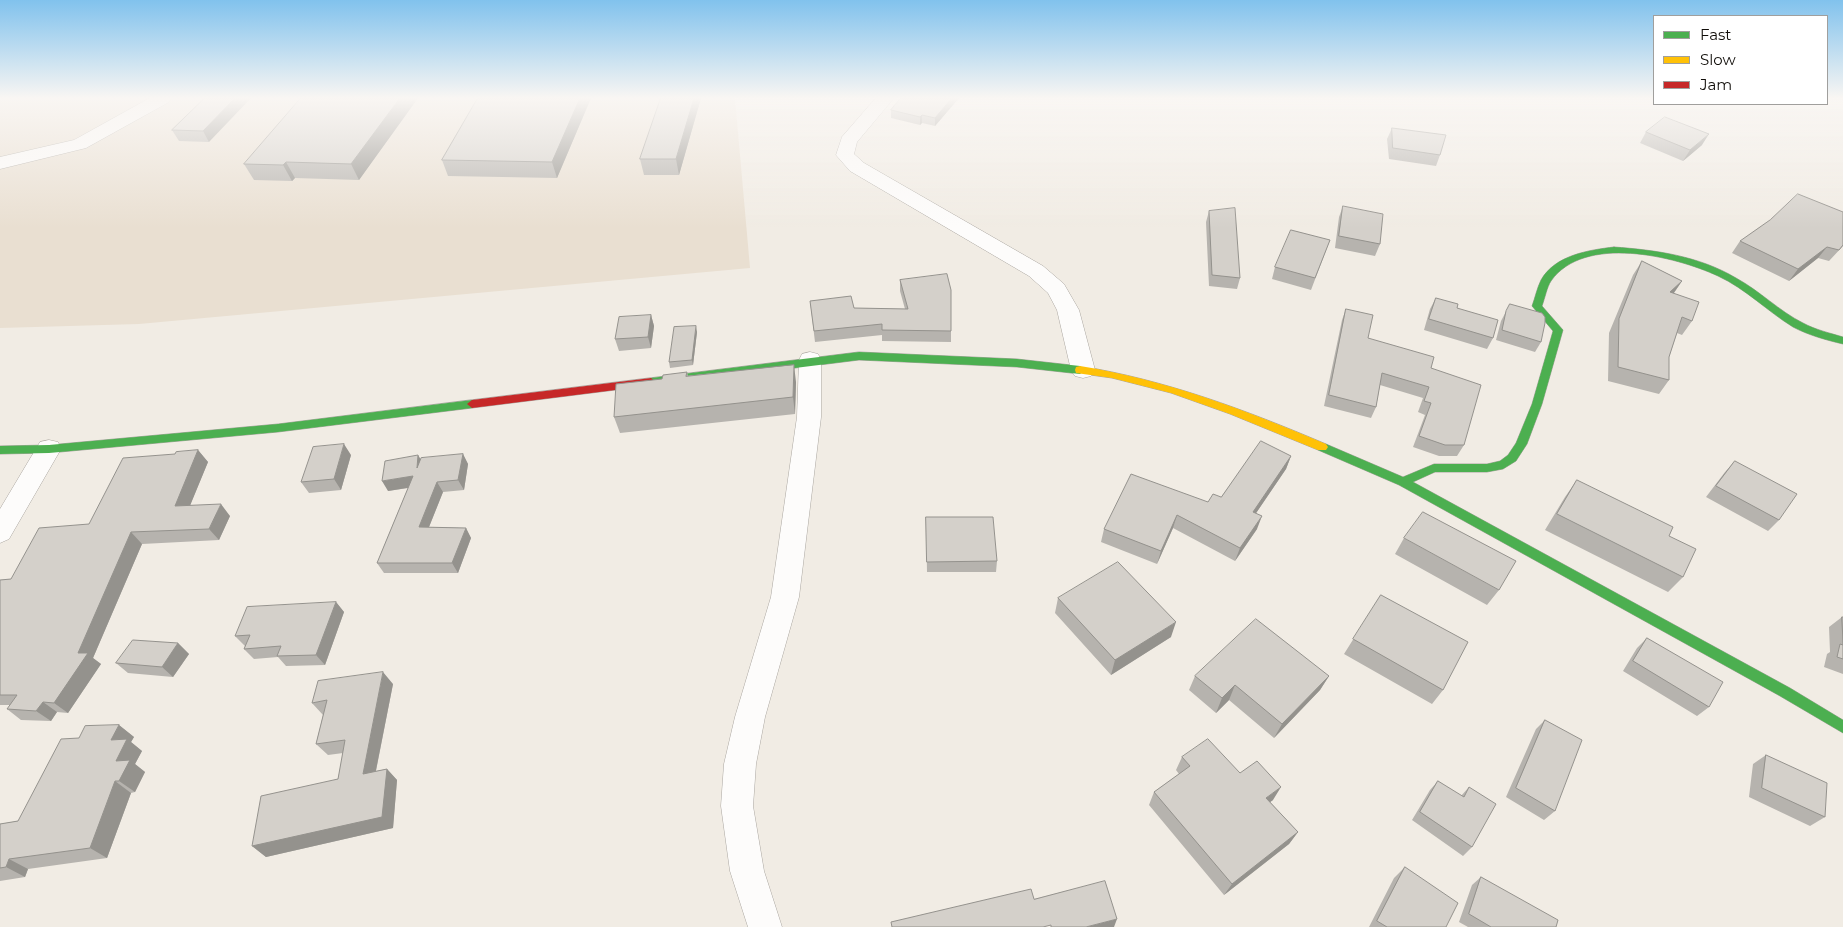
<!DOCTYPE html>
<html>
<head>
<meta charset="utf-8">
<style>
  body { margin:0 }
  #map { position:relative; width:1843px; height:927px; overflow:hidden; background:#f1ece4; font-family:Montserrat,sans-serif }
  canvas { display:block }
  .legend { position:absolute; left:1653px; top:15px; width:175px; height:90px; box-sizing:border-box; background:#fff; border:1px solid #a09f9d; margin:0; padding:6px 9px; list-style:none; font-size:15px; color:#110e0a }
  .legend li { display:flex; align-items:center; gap:10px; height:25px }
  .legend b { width:25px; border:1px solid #a09f9d }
</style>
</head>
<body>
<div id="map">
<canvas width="1843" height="927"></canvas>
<ul class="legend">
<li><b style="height:6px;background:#4caf50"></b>Fast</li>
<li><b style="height:6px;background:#ffc107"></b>Slow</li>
<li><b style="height:6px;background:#c62828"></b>Jam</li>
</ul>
</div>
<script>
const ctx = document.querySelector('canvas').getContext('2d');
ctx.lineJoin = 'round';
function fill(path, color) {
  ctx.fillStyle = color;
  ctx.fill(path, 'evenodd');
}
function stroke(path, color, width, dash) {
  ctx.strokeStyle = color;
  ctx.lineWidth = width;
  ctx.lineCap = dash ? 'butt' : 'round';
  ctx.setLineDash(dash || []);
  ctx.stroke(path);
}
const built = new Path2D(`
  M0,98H735L750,268L139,324L0,328Z`);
const street = new Path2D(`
  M150,98H171L169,102L86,148L0,169V157L74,140Z
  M876,98H894L857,142L854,154L864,163L1043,266L1064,284L1079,310L1095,370L1091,376L1083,378L1075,376L1071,370L1057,310L1048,293L1029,276L850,171L836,155L842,137Z
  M810,352L818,354L821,360V417L799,597L765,717L756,764L753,806L764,871L782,927H748L730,871L721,806L724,764L735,717L771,597L797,417L799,360L802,354Z
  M49,440L58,442L61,449L9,539L0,543V509L40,442Z`);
const fast = new Path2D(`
  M1614,247C1656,250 1699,256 1736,278C1760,291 1779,311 1803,323C1816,330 1830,333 1843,337V344C1826,340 1808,335 1793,327C1767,311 1746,289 1718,276C1675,256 1584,234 1551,281C1547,287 1545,298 1542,306L1563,330L1542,404L1527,444L1516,461L1503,469L1487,472H1435L1413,482L1790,688L1843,720V733L1780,696L1399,485L1318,450L1316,447L1318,444H1326L1403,477L1434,464H1487L1500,461L1508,455L1516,443L1532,404L1553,331L1532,306C1535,298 1537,288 1541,280C1555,255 1589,250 1614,247Z
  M859,352L1017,359L1080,366L1085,370L1080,374L1017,367L859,360L651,386L646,382L651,378Z
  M472,400L477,404L472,408L278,432L49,453L0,454V446L49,445L278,424Z`);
const slow = new Path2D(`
  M1080,366C1166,380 1246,410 1326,444L1328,447L1326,450H1318L1230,414L1171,393L1112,378L1076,373L1075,370L1076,367Z`);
const jam = new Path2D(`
  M651,378L656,382L655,385L472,408L467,404L472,400Z`);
const wall = new Path2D(`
  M205,98L209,142L179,141L172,130Z
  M418,98L359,180L295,178L292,181L254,180L244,164Z
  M478,98H591L557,178L448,176L442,160Z
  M701,98L679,175H644L640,159Z
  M901,98H959L935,126L922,123L920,125L891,118V110Z
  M1392,128L1440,155L1436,166L1389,159L1387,139Z
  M1646,132L1702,145L1683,161L1640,143Z
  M1343,206L1380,244L1375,256L1335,248L1339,217Z
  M1209,211L1240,278L1237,289L1209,286L1206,222Z
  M1330,240L1311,290L1272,279L1275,267Z
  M1740,241L1843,246L1829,261L1818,258L1789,281L1732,253Z
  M1642,261L1682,281L1674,293L1692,321L1682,335L1677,333L1669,357V380L1659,394L1608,381L1609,333L1633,275Z
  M900,280L951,290V342L882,341V335L815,342L810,301L854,308L905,309L900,291Z
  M1436,298L1457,308L1493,338L1487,349L1424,330L1430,309Z
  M1510,304L1541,342L1535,352L1496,340L1501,321Z
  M1346,309L1368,338L1431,368L1464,445L1457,456H1439L1413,447L1425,415L1418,412L1423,398L1380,385L1376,407L1371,418L1324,406L1342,320Z
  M651,315L654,326L651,348L619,351L615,339Z
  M697,332L693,365L670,368L669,362Z
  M687,372L688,376L796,382L795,414L620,433L614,417L662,379Z
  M198,450L208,462L190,505L230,516L219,540L142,544L93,658L101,664L68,713L57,712L51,721L21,720L7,709L10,705H0V580L11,579L89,524L175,454Z
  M463,454L468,464L464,490L443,492L429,527L466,528L471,538L458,573H384L377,563L408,488L388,491L418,455L420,459Z
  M351,455L341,490L309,493L301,482Z
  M1291,456L1286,469L1256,513L1257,529L1235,561L1173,528L1157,564L1101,542L1104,529L1208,502L1221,497Z
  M1735,461L1779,520L1768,531L1706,497L1725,472Z
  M1577,480L1669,536L1683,577L1668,592L1545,530L1565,497Z
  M926,517L997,561L996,572H927Z
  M1404,538L1499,590L1487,605L1395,554Z
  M1381,595L1443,690L1432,704L1344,654Z
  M1058,598L1171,637L1111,675L1055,613Z
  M336,602L344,612L325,665L286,666L278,657L254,659L244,649L245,646L235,636Z
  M1842,617H1843V674L1824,667L1827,654L1830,652L1829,627Z
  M1647,638L1709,707L1697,716L1623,671L1637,648Z
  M178,643L189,654L173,677L128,673L116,663Z
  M1195,676H1329L1320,690L1274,738L1229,700L1216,713L1189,690Z
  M393,684L376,771L387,769L397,780L393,828L266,857L252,846L338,779L343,753L328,755L316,744L323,715L312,703Z
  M1545,720L1555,811L1544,820L1506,797L1536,729Z
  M119,725L134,737L131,742L142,751L135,764L145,772L135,792L131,793L107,858L28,869L25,877L0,881V824L18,821L79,738Z
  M1766,755L1825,817L1810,826L1749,797L1753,764Z
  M1182,757L1240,773L1273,800L1270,802L1298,832L1289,844L1224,895L1149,805L1154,792L1179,774L1176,770Z
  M1438,781L1461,796L1469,787L1472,847L1463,856L1412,820L1430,790Z
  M1405,867L1446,927H1369L1394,878Z
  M1481,877L1556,927H1468L1459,922L1472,885Z`);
const shadedWall = new Path2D(`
  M235,98H251L209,142L203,131Z
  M400,98H418L359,180L351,164Z
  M580,98H591L557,178L552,162Z
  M694,98H701L679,175L676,159Z
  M952,98H959L935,126V118Z
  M922,115V123L920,125V117Z
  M1709,134L1702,145L1683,161L1690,150Z
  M286,162L295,178L292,181L283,165Z
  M1827,247L1818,258L1789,281L1798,269Z
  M1682,281L1673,294L1670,292Z
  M651,315L654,326L651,348L648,337Z
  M696,326L697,332L693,365L692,360Z
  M794,365L796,382L795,414L793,397Z
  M344,444L351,455L341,490L334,479Z
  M198,450L208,462L185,518L175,506Z
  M463,454L468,464L464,490L458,480Z
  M418,455L424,465L417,468Z
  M1291,456L1286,469L1248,525L1253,512Z
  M413,476L419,486L388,491L382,481Z
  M437,482L443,492L425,537L419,527Z
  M221,504L230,516L219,540L209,529Z
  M1177,515L1173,528L1157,564L1161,551Z
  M1262,516L1257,529L1235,561L1240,548Z
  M466,528L471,538L458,573L452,563Z
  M131,532L142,544L93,658L101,664L68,713L54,703L78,653Z
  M336,602L344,612L325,665L316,655Z
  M1176,622L1171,637L1111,675L1115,660Z
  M178,643L189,654L173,677L162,667Z
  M383,672L393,684L373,785L363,774Z
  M1329,676L1320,690L1274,738L1282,724Z
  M1235,685L1229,700L1216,713L1222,698Z
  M43,702L57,712L51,721L36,711Z
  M119,725L134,737L131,742L142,751L135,764L145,772L135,792L119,781L111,740Z
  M387,769L397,780L393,828L266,857L252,846Z
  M115,781L131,793L107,858L90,848Z
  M1281,787L1273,800L1258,811L1266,798Z
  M1298,832L1289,844L1224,895L1232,884Z
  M9,859L28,869L25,877L6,867Z
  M1117,919L1114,927H1086Z`);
const building = new Path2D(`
  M205,98H235L203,131L172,130Z
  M301,98H400L351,164L286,162L283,165L244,164Z
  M478,98H580L552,162L442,160Z
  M661,98H694L676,159H640Z
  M901,98H952L935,118L922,115L920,117L891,110Z
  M1665,117L1709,134L1690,150L1646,132Z
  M1392,128L1446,135L1440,155L1393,148Z
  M1798,194L1843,212V245L1839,250L1827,247L1798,269L1740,241L1770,220Z
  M1343,206L1383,214L1380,244L1339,236Z
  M1235,208L1240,278L1212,275L1209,211Z
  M1291,230L1330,240L1315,278L1275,267Z
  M1642,261L1682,281L1670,292L1699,302L1692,321L1682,317L1669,357V380L1618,367L1619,319Z
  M947,274L951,290V331L882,330V324L814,331L810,301L851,296L854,308L908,309L900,280Z
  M1436,298L1458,304L1457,308L1498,320L1493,338L1429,319Z
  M1510,304L1542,313L1545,317V323L1541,342L1502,330L1506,311Z
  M1346,309L1373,315L1368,338L1434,357L1431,368L1481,385L1464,445H1445L1419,436L1431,403L1424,401L1429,387L1382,373L1376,407L1329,395Z
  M651,315L648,337L615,339L619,317Z
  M696,326L692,360L669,362L674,327Z
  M794,365L793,397L614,417L616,384L662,379L663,375L687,372L686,376Z
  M1261,441L1291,456L1253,512L1262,516L1240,548L1177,515L1161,551L1104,529L1131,474L1208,502L1213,494L1221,497Z
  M344,444L334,479L301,482L313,447Z
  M198,450L175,506L221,504L209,529L131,532L78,653H88L54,703L43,702L36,711L7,709L17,695H0V580L11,579L39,528L89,524L123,458L175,454L176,452Z
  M463,454L458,480L437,482L419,527L466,528L452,563H377L413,476L382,481L385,461L418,455L417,468L421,458Z
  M1735,461L1797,494L1779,520L1716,486Z
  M1577,480L1673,527L1669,536L1696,549L1683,577L1557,514Z
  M1423,512L1516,561L1499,590L1404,538Z
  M926,517H993L997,561L927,562Z
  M1118,562L1176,622L1115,660L1058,598Z
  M1381,595L1468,642L1443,690L1353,639Z
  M336,602L316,655L277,656L281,646L244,649L250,635L235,636L247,607Z
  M1842,617H1843V659L1837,657L1840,644L1843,645Z
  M1256,619L1329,676L1282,724L1235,685L1222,698L1195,676Z
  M1647,638L1723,682L1709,707L1633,661Z
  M133,640L178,643L162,667L116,663Z
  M383,672L363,774L387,769L382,817L252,846L261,796L338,779L345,740L316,744L327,700L312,703L318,681Z
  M1545,720L1582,740L1555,811L1516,788Z
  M119,725L111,740L127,739L116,761L130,760L119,781H115L90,848L9,859L6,867L0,868V824L18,821L61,739L79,738L85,726Z
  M1208,739L1240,773L1257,761L1281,787L1266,798L1298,832L1232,884L1154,792L1190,766L1182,757Z
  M1766,755L1827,783L1825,817L1762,788Z
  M1438,781L1464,797L1469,787L1496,804L1472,847L1420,812Z
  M1405,867L1458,903L1446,927H1387L1377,921Z
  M1481,877L1558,920L1556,927H1491L1469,914Z
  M1105,881L1117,919L1086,927H1051V925L1043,927H892L891,922L1031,889L1034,899Z`);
fill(built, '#e9dfd1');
stroke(street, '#aaa6a0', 1);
stroke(fast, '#aaa6a0', 1);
stroke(slow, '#aaa6a0', 1);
stroke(jam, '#aaa6a0', 1);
fill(street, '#fdfcfb');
fill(fast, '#4caf50');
fill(slow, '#ffc107');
fill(jam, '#c62828');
fill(wall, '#b6b3ae');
fill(shadedWall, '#94928d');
fill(building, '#d4d0ca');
stroke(building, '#94928d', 1);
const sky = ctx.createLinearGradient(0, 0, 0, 228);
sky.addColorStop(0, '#81c2ed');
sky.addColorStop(0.43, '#f9f6f3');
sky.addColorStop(1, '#f9f6f300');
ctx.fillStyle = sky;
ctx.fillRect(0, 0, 1843, 228);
</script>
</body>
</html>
